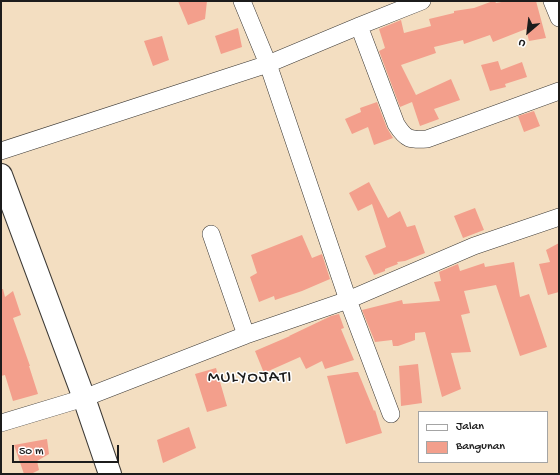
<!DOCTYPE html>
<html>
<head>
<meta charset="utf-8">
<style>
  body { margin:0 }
  #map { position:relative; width:560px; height:475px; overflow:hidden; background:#f3dec1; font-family:"Gochi Hand",sans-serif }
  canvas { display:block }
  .frame { position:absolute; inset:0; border:2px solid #1c1c1c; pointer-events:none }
  .legend { position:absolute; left:418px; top:411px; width:130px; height:52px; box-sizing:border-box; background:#fff; border:1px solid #a4a4a4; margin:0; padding:5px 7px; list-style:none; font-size:12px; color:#1c1c1c }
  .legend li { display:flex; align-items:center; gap:8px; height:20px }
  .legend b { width:20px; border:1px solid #a4a4a4 }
  .north { position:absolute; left:508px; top:12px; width:40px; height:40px; -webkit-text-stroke:3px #fff; paint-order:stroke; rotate:208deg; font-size:11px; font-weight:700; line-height:16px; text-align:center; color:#1c1c1c }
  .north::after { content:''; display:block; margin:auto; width:14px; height:18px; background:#1c1c1c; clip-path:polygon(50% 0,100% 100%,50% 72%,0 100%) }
  .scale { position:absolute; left:12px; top:445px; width:107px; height:18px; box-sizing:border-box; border:2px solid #1c1c1c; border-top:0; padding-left:5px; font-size:12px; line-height:14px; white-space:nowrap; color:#1c1c1c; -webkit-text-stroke:3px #fff; paint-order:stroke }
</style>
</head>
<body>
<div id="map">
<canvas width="560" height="475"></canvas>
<div class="frame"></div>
<ul class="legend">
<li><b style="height:5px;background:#fff"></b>Jalan</li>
<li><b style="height:11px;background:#f39f8c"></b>Bangunan</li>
</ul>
<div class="north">U</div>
<div class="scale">50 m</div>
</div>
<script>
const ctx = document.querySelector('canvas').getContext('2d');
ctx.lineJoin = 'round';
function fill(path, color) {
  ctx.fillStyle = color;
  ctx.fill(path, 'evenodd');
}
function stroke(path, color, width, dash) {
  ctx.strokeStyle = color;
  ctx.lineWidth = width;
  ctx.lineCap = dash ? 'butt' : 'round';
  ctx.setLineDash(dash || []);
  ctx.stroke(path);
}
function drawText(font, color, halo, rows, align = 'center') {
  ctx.font = font + ' "Gochi Hand",sans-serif';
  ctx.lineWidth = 3;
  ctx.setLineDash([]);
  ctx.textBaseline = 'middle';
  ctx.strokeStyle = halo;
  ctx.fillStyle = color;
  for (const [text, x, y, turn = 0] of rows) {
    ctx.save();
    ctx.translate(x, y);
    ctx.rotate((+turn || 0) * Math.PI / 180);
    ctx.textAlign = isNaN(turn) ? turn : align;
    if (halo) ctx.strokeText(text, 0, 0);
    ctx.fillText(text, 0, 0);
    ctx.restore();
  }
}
const building = new Path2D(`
  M178,1H207L205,19L188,25Z
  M493,1H495L496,3L507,1H536L546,38L529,41L526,29L493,42L490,35L464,44L463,40L434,47L436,53L401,65L416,95L451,79L460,100L434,109L439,119L420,126L412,102L400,107L379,51L385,48L379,29L401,20L404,33L431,26L429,19L454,13V11L474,8Z
  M238,28L242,47L221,54L215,36Z
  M162,36L169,60L153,66L144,41Z
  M498,61L501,70L522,62L527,77L505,84L506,87L490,91L481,65Z
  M377,102L387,128L393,138L374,145L368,127L352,134L345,119L361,112L360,108Z
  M534,111L540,126L524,132L518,116Z
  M369,182L388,218L400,211L407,227L415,225L425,253L405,261L397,262L398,264L385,269V271L374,275L365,256L386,247L372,204L358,211L349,193Z
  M475,208L484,230L463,238L454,216Z
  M302,235L312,258L322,254L330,279L302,291L275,300L274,296L259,302L250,277L257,273L251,255Z
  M559,243V292L548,295L539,264L550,262L546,250Z
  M514,262L520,297L529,294L547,347L520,356L496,285L464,291L470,313L461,315L471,352L451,353L461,389L442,397L425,332L415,333V340L398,346H393L392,340L375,342L362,310L402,300L403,304L440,301L434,282L441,281L439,272L458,264L460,271L484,263L485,267Z
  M1,289H3L5,297L13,291L21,315L13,318L30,366H29L38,394L13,401L5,375L1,376Z
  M339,314L344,328L341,329L354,360L325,369L322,361L306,369L300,357L264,373L255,351L290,336H289L331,316Z
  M418,364L422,403L401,406L400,384L399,366Z
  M216,368L227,406L207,412L195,374Z
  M355,372H358L374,411L375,410L382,433L346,444L327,376Z
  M189,427L196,448L163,463L157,440Z
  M47,439L49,454L37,461L39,470L31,474H24L14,445Z`);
const minor = new Path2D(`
  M242,1L268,64L348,300L391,414
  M552,1L559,18
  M359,26L396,124C406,140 410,140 427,139L559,91
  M1,151L268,64L359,26L422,1
  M211,234L246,335
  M1,423L84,398L246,335L348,300L474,246L559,217`);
const tertiary = new Path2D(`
  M1,175L84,398L110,474`);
const quarterNames = [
  ["MULYOJATI",250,378]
];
fill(building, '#f39f8c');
stroke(minor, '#3c3935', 18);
stroke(tertiary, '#3c3935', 24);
stroke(minor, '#fff', 17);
stroke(tertiary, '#fff', 22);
ctx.letterSpacing = '1px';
drawText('17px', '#1c1c1c', '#fff', quarterNames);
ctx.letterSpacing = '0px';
</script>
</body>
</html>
